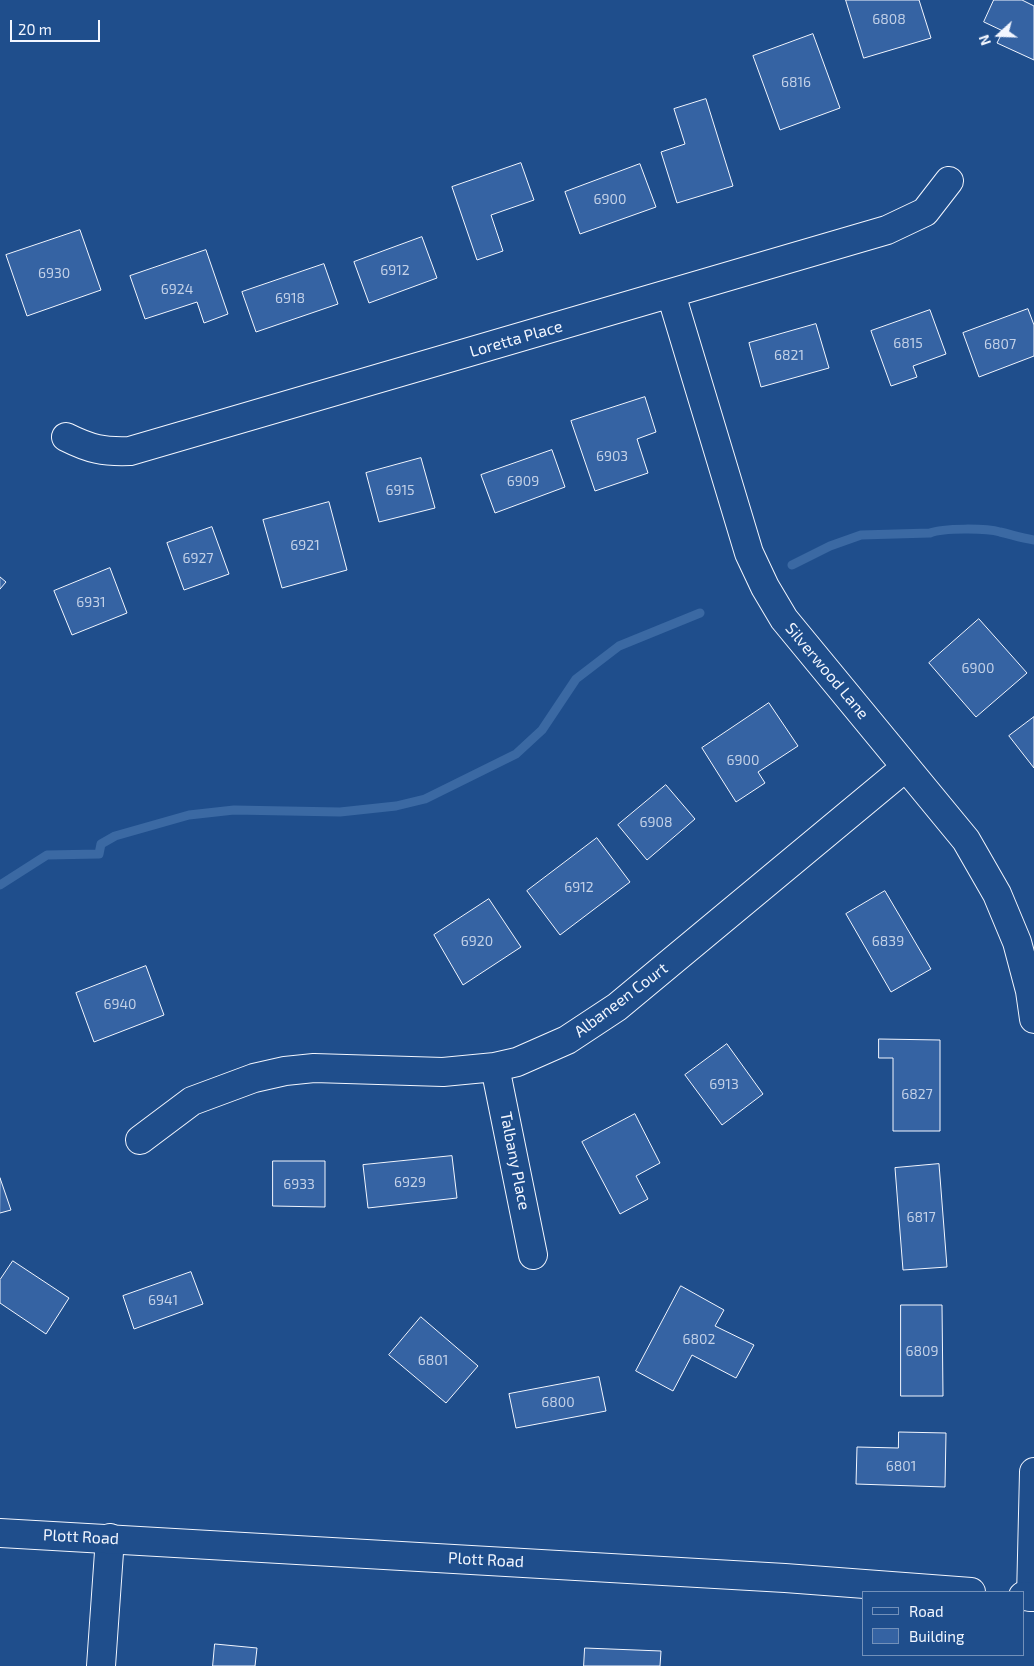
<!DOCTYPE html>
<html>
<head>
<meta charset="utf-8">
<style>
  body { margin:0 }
  #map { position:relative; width:1034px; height:1666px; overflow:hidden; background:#1f4e8c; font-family:"Exo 2",sans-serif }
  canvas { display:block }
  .legend { position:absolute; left:862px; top:1591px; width:162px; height:65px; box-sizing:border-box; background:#1f4e8c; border:1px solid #7391ba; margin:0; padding:6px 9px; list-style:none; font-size:15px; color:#f2f6ff }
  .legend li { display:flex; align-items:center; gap:10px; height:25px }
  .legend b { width:25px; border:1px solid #7391ba }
  .north { position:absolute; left:974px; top:10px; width:50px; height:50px; -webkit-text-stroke:4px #1f4e8c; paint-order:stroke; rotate:250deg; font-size:14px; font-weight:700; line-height:20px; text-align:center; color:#f2f6ff }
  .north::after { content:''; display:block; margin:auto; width:18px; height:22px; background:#f2f6ff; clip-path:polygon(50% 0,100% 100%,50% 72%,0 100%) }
  .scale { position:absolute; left:10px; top:20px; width:90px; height:22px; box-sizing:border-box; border:2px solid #f2f6ff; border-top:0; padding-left:6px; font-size:15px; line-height:18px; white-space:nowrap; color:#f2f6ff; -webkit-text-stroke:4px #1f4e8c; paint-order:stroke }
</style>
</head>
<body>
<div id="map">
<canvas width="1034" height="1666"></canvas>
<ul class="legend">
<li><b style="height:6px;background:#1f4e8c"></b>Road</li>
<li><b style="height:14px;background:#3563a3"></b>Building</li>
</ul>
<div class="north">N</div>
<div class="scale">20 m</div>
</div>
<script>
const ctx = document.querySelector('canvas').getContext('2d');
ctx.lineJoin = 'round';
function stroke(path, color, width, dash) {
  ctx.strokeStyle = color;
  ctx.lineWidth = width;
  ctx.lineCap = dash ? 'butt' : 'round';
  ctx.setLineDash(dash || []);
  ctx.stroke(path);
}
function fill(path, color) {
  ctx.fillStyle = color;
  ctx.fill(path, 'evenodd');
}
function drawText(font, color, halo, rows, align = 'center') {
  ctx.font = font + ' "Exo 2",sans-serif';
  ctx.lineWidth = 4;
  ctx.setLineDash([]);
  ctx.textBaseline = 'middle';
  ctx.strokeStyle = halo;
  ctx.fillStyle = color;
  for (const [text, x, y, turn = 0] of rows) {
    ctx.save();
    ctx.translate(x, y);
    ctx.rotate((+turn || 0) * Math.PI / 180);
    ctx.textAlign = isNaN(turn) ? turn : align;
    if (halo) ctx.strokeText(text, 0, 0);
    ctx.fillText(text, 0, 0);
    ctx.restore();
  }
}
const stream = new Path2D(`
  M792,565L830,546L861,535L930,533C943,528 986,528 1000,532C1013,535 1020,538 1034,540
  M0,885L47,855L99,854L101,844L115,836L189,815L234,810L340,812L396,806L425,799L516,754L542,730L576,679L619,646L700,613`);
const building = new Path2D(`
  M846,0H919L931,38L864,58Z
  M994,0H1022L1034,6V60L997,43L1003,31L984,22Z
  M813,34L840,108L780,130L753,56Z
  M706,99L733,186L677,203L661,152L685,144L674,109Z
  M521,163L534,200L491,215L503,251L477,260L452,187Z
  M640,164L656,207L580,234L565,192Z
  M80,230L101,290L27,316L6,255Z
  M422,237L437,278L369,303L354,262Z
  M206,250L228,314L204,323L197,302L145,319L130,276Z
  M324,264L338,304L256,332L242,292Z
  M1028,309L1034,325V356L979,377L963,333Z
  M930,310L946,354L913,366L917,377L891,386L871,331Z
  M816,324L829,368L761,387L749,343Z
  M645,397L656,432L637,439L648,473L595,491L571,421Z
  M552,450L565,487L495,513L481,475Z
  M421,458L435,508L379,522L366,473Z
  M329,502L347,570L282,588L263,520Z
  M212,527L229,574L184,590L167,543Z
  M110,568L127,613L72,635L54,591Z
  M0,577L6,582L0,589Z
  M979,619L1027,673L976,717L929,663Z
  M769,703L798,746L758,772L765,783L736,802L702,748Z
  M1034,717V768L1009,736Z
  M666,785L695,819L647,860L618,825Z
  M597,838L630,882L560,935L527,891Z
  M885,891L931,969L891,992L846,914Z
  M489,899L521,947L463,985L434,935Z
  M146,966L164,1015L94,1042L76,993Z
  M879,1039L940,1040V1131H893V1058H879Z
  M727,1044L763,1094L722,1125L685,1075Z
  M635,1114L660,1163L636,1176L648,1199L620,1214L582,1142Z
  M452,1156L457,1198L368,1208L363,1165Z
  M273,1161H325V1207L273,1206Z
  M939,1164L947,1267L903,1270L895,1168Z
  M0,1178L11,1210L0,1213Z
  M13,1261L69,1298L46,1334L0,1303V1280Z
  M191,1272L203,1304L134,1329L123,1296Z
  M681,1286L724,1310L715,1326L754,1345L736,1378L692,1355L673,1391L636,1371Z
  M901,1305H942L943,1396H901Z
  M421,1317L478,1366L446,1403L389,1355Z
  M599,1377L606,1411L516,1428L509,1394Z
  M899,1432L946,1433L945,1487L856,1484L857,1447L898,1448Z
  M215,1644L257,1648L255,1666H213Z
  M585,1648L661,1651L660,1666H584Z`);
const street = new Path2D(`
  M671,294L749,553L765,587L784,619L966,840L997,894L1017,942L1030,991L1034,1019
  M66,437C90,449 103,452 130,451L887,230L925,212L949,181
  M495,1067L533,1255
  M140,1140L192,1101L254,1078L285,1071L314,1068L443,1072L495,1067L517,1062L567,1040L617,1007L906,767
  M1031,1597L1034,1472
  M101,1666L110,1538`);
const secondary = new Path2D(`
  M0,1533L785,1578L971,1592
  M1023,1596L1034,1597`);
const numberNames = [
  ["6808",889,19],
  ["6816",796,82],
  ["6900",610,199],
  ["6912",395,270],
  ["6930",54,273],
  ["6924",177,289],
  ["6918",290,298],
  ["6815",908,343],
  ["6807",1000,344],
  ["6821",789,355],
  ["6903",612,456],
  ["6909",523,481],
  ["6915",400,490],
  ["6921",305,545],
  ["6927",198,558],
  ["6931",91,602],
  ["6900",978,668],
  ["6900",743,760],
  ["6908",656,822],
  ["6912",579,887],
  ["6920",477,941],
  ["6839",888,941],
  ["6940",120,1004],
  ["6913",724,1084],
  ["6827",917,1094],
  ["6929",410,1182],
  ["6933",299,1184],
  ["6817",921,1217],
  ["6941",163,1300],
  ["6802",699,1339],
  ["6809",922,1351],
  ["6801",433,1360],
  ["6800",558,1402],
  ["6801",901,1466]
];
const streetNames = [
  ["Loretta Place",516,339,-16],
  ["Silverwood Lane",827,671,50],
  ["Albaneen Court",621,1000,-37],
  ["Talbany Place",515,1161,79],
  ["Plott Road",81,1537,3],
  ["Plott Road",486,1560,3]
];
stroke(stream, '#3b69a3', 9);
fill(building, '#3563a3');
stroke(building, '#f2f6ff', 1);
stroke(street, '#f2f6ff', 30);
stroke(secondary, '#f2f6ff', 30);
stroke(street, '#1f4e8c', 28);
stroke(secondary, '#1f4e8c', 28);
drawText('14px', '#c3d1e8', null, numberNames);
drawText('16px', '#f2f6ff', '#1f4e8c', streetNames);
</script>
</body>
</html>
